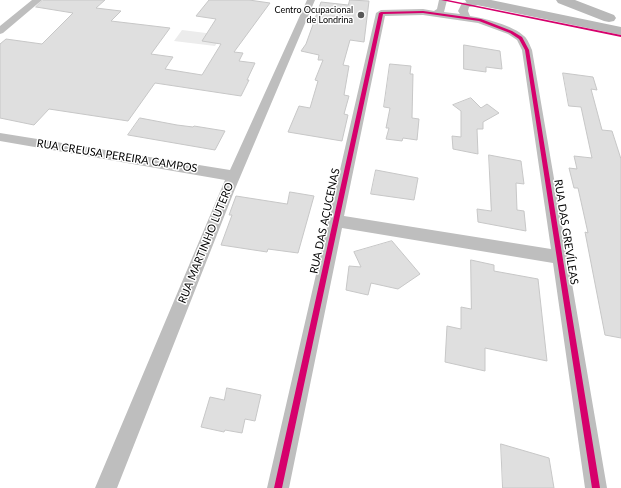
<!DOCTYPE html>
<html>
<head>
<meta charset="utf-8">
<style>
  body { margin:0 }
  canvas { display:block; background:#fff }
</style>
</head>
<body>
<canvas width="621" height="488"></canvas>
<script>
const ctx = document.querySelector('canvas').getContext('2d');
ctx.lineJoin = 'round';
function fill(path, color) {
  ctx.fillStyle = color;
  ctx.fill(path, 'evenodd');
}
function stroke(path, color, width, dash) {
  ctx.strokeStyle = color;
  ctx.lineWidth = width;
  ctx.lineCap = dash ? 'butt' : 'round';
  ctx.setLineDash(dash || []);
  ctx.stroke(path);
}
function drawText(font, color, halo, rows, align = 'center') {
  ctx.font = font + ' Lato,sans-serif';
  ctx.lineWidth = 3;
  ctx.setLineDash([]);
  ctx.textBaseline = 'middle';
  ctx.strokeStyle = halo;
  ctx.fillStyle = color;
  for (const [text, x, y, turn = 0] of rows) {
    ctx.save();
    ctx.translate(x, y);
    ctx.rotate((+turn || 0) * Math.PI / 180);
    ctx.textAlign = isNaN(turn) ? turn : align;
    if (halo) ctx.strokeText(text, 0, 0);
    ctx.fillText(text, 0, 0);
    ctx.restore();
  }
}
const green = new Path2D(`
  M182,30L222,35L215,46L174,41Z`);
const building = new Path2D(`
  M43,0H105L96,8L121,11L111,21L170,28L151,54L173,57L165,69L202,75L221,44L202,41L216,19L196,16L209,0H249L270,3L234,52L243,53L239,61L255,63L247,80H249L241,96L155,83L128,121L49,109L34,125L0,118V44L6,39L42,44L73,13L36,7Z
  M350,0L369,1L364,42L350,40L343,65L349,66L344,95L349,96L344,114L348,115L342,141L288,132L299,106L310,108L318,81L315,80L323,60H318L319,55L301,51L306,44L321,2L348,5Z
  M464,45L500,51L502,69L486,67V72L464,69Z
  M390,64L411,66L410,74H413L412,118L419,119L417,140L403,138L402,141L386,139L389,128H386L390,108L384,107Z
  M563,73L593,77L597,90L591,89L602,130L612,131L621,159V338L605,335L585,232L588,233L578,188H574L569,168L577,169L574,156L592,158L581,107L569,106Z
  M471,98L481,108L487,104L499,113L483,122V129H477L478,154L453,149L452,136L461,137V111L453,105Z
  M140,118L177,125L193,127L194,126L225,131L215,150L128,135Z
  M489,155L521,161L524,184L516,183L517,210L524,211L526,231L478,222L477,209L491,211Z
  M376,170L418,178L414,200L371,194Z
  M290,192L314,196L298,253L268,249L267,252L221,245L232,215H229L236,196L287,204Z
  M392,241L420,274L398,289L371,283L368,295L346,290L349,266L361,267L354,252Z
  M471,260L494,265V271L538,279L547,361L485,348V371L445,362L447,326L461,329V307L471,309Z
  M227,388L261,395L255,421L245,419L242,433L225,430L224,432L201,427L210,397L224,400Z
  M501,444L549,458L554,488H503Z`);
const street = new Path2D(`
  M32,0H42L3,33L0,34V26Z
  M307,0H315L235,189L117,488H95L225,180L0,141V133L230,170Z
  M439,0H447L444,12L460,14L458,11L462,3L483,0L485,2L483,4L469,7L468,11L470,16C484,18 514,26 524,36C528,39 530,46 532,50L607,488H585L553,263L342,228L289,488H267L376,13L381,10L423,9L434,11L437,9ZM423,15L478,23L508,34L517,40L522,50L551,249L344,216L385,16Z`);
const secondary = new Path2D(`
  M465,0H491L621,27V35L472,4L467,3Z
  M556,0H575L614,15L616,18L614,21L609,22L604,21L558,3Z`);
const cycleway = new Path2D(`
  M441,0H448L621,35V37Z
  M423,11L481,19L512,31L522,37L529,50L600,488H592L525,50L519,39L510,33L479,21L423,13L383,14L282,488H274L379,13L381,12Z`);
const markers = [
  [361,15,4,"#595959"]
];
const farPoinames = [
  ["Centro Ocupacional",353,10],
  ["de Londrina",353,20]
];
const streetNames = [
  ["RUA CREUSA PEREIRA CAMPOS",117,156,9],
  ["RUA DAS AÇUCENAS",325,221,-78],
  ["RUA DAS GREVÍLEAS",566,232,81],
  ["RUA MARTINHO LUTERO",206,243,-68]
];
fill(green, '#ececec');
fill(building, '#dfdfdf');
stroke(building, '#c7c7c7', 1);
fill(street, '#bebebe');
fill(secondary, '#b8b8b8');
fill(cycleway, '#d6006c');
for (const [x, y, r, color] of markers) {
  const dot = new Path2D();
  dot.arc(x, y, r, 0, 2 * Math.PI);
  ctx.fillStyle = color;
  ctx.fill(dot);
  stroke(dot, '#fff', 1.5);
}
drawText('9px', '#000', '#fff', farPoinames, 'right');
drawText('11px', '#000', '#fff', streetNames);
</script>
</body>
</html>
